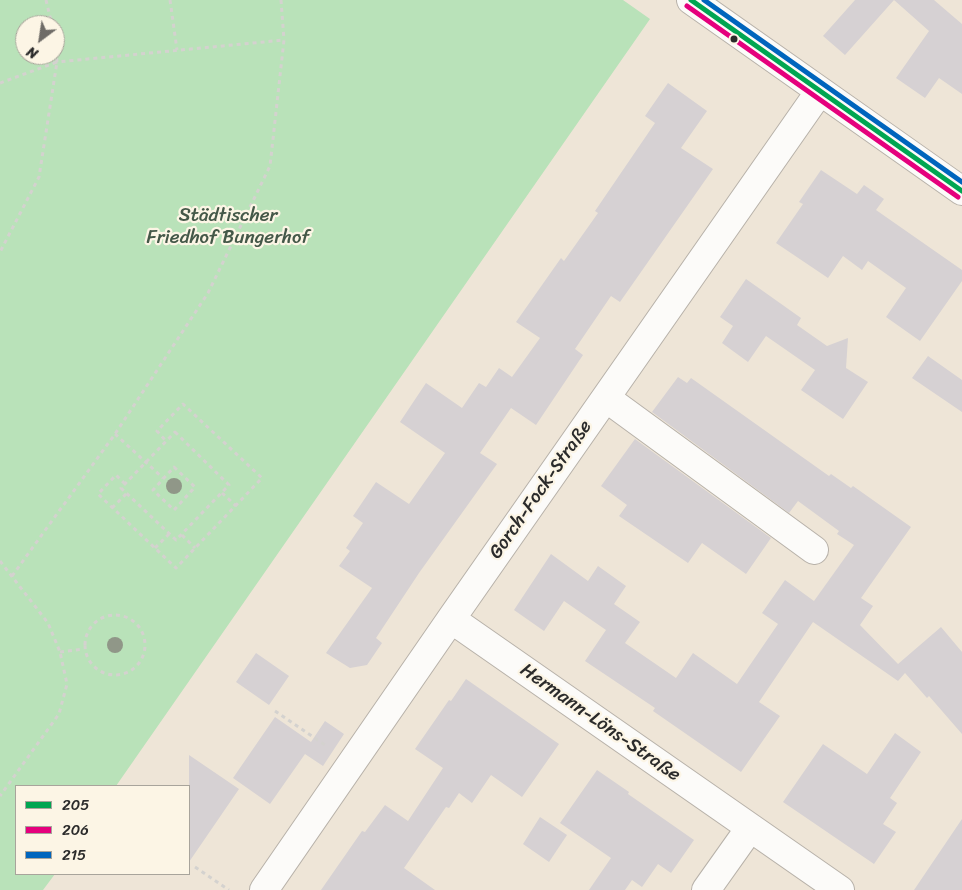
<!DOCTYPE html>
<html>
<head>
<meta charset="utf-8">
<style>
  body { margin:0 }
  #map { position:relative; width:962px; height:890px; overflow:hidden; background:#eee5d7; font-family:Sriracha,sans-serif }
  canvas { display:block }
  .legend { position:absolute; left:15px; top:785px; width:175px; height:90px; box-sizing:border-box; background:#fcf5e5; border:1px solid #a8a49b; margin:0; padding:6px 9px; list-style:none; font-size:15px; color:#2b2b2b }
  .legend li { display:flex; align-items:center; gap:10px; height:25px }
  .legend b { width:25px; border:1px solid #a8a49b }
  .north { position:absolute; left:15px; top:15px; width:50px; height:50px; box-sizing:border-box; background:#fcf5e5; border:1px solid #a8a49b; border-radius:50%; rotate:211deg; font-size:14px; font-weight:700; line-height:20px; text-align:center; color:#2b2b2b }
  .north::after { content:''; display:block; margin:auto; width:18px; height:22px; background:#6f6c67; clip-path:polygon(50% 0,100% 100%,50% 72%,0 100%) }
</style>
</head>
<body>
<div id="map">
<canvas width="962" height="890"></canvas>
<ul class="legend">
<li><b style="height:6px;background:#00a651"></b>205</li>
<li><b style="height:6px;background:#e5007d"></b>206</li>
<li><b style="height:6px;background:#0065bd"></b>215</li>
</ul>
<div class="north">N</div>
</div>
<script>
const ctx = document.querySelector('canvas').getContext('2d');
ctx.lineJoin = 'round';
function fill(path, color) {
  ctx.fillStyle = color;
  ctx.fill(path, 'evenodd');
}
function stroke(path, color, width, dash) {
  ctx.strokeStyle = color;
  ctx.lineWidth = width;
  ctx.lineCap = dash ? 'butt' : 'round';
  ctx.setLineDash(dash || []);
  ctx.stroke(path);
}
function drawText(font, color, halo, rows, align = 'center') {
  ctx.font = font + ' Sriracha,sans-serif';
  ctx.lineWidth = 4.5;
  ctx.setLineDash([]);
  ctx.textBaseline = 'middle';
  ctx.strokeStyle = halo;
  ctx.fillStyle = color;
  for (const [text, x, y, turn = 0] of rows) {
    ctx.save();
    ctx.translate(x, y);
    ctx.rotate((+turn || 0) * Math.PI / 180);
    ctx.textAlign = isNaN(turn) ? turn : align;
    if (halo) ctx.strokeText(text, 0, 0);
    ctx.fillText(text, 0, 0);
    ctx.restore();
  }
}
const green = new Path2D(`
  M0,0H623L650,19L116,786H16V874H55L43,890H0ZM25,25H55V55H25Z`);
const building = new Path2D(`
  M855,0H934L962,24V94L939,78L925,98L896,78L929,31L894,0L845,55L823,36Z
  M668,83L707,111L681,148L713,169L620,302L611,296L575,349L583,355L536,425L511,408L480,453L497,464L419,573L376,638L382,643L367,665L350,668L326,653L372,588L339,566L350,551L346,548L363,523L353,516L376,482L409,504L445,453L400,422L426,383L462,408L479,383L486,387L499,368L512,377L540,338L516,322L561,258L564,261L598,213L595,211L655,123L645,116Z
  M821,170L857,194L864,185L884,199L876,210L962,270V281L920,341L886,317L906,288L868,261L862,270L843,256L828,278L776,243L803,204L799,202Z
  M746,279L801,318L797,325L827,346L848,338L846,368L868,382L843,419L801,390L815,370L766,336L748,362L722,343L733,326L720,317Z
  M928,356L962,380V412L912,378Z
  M678,377L687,383L691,378L829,476L831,474L851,488L853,486L911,527L861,598L873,606L860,625L898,664L941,627L962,652V734L929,696L927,698L905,673L898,681L813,622L759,702L780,716L741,772L653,711L655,708L585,661L606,630L564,601L544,631L514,610L551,554L588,581L598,566L626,586L614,604L640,622L625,643L676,678L693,653L737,684L778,624L762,613L785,580L814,601L854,545L837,534L839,531L798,501L789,513L652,412Z
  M635,439L771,538L746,574L702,543L688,563L619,516L627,505L601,486Z
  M256,653L289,676L269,705L236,682Z
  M466,679L559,744L522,797L491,775L472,803L459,793L449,808L446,807L404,868L435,890H321L362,831L365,832L385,805L408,821L443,768L415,749L449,700L451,701Z
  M275,717L311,742L325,721L344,734L323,766L305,754L270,804L233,778Z
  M895,733L921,752L890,798L897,803L883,824L896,832L874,864L783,802L823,744L867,774Z
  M189,755L239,789L189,862Z
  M597,770L629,792L628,794L694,840L671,873L658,864L642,887L632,880L625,890H589L611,858L560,823Z
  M540,817L567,835L549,862L523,844Z
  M962,819V890H914Z`);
const path = new Path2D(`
  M46,0L52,25
  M170,0L177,50
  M281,0L284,40
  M0,83L57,62L39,177L0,252
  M175,432L229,485L176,540L121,488Z
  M115,434L163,478
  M174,467L195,487L174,510L153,490Z
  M125,484L116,475L98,494L176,568L262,478L183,404L157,431L166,441
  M222,493L236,506
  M112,508L127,493
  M182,535L195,548
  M155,548L169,534
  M0,561L48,623L60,652L67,684L59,714L0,796
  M12,576L115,434L208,293L270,166L284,40L57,62L55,44
  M85 645a30 30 0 1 1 60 0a30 30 0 1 1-60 0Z
  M60,652L84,649
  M275,711L328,747
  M195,867L229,890`);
const minor = new Path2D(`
  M691,0L962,191
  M606,398L814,550
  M451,619L840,890
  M264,890L451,619L820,91
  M706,890L750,828`);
const bus1 = new Path2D(`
  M691,0L962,191`);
const bus2 = new Path2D(`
  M687,6L958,197`);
const bus3 = new Path2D(`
  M704,0L962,182`);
const trees = [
  [174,486],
  [115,645]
];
const markers = [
  [734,39,4.5,"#2b2b2b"]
];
const parkNames = [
  ["Städtischer",228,216],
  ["Friedhof Bungerhof",228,238]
];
const streetNames = [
  ["Gorch-Fock-Straße",541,490,-55],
  ["Hermann-Löns-Straße",600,723,35]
];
fill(green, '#b9e2b9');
fill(building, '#d6d1d3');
stroke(minor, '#b7b1a9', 30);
stroke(path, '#d4d2cf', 3, [4, 4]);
stroke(minor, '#fcfbf9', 28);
stroke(bus1, '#00a651', 5);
stroke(bus2, '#e5007d', 5);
stroke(bus3, '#0065bd', 5);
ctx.fillStyle = '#909788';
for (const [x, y] of trees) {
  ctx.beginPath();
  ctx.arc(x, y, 8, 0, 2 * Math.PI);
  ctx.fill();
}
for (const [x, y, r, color] of markers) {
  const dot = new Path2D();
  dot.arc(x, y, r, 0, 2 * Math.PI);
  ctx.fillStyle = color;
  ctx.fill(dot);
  stroke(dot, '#fcf5e5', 2);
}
drawText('19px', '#445848', '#fcf5e5', parkNames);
drawText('19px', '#2b2b2b', '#fcf5e5', streetNames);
</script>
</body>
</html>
